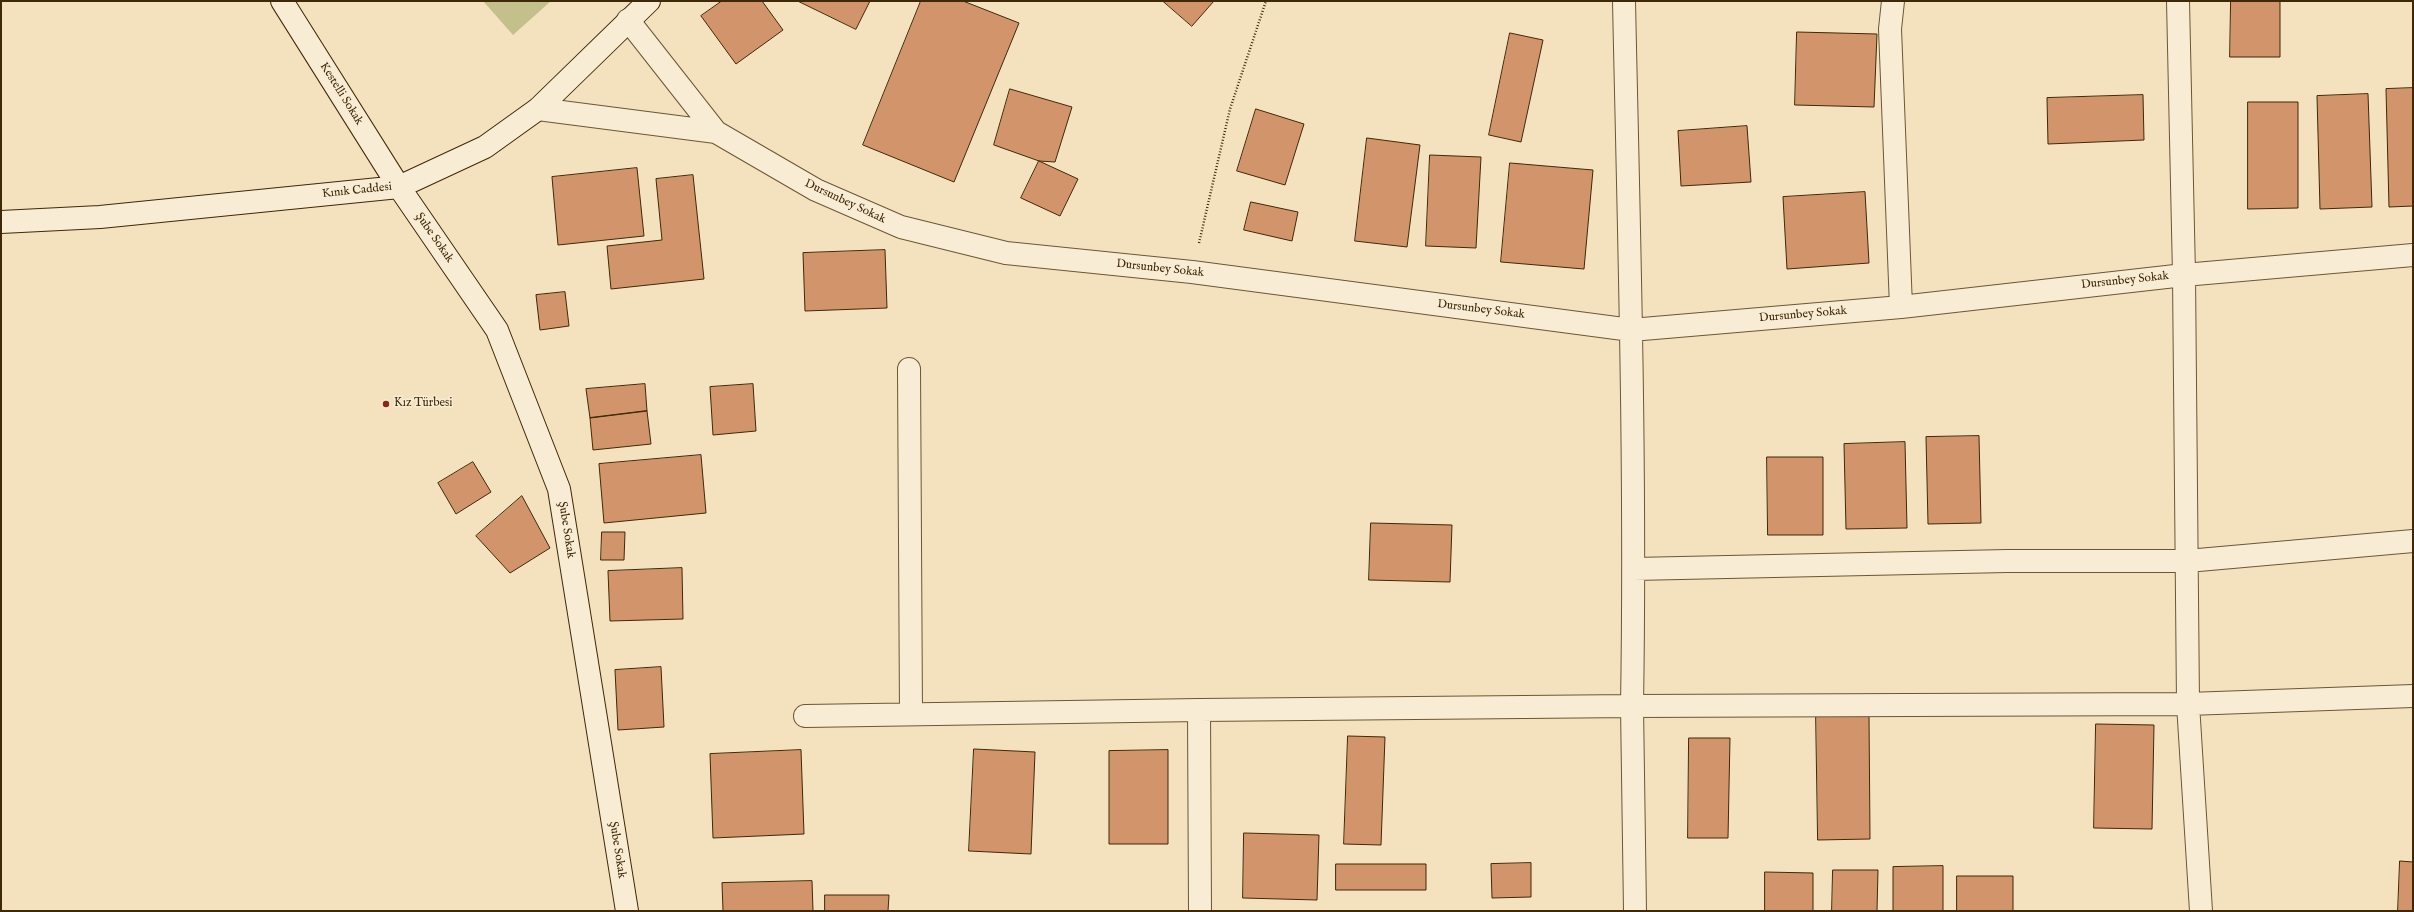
<!DOCTYPE html>
<html>
<head>
<meta charset="utf-8">
<style>
  body { margin:0 }
  #map { position:relative; width:2414px; height:912px; overflow:hidden; background:#f4e2be; font-family:"IM FELL English",serif }
  canvas { display:block }
  .frame { position:absolute; inset:0; border:2px solid #3f2807; pointer-events:none }
</style>
</head>
<body>
<div id="map">
<canvas width="2414" height="912"></canvas>
<div class="frame"></div>
</div>
<script>
const ctx = document.querySelector('canvas').getContext('2d');
ctx.lineJoin = 'round';
function fill(path, color) {
  ctx.fillStyle = color;
  ctx.fill(path, 'evenodd');
}
function stroke(path, color, width, dash) {
  ctx.strokeStyle = color;
  ctx.lineWidth = width;
  ctx.lineCap = dash ? 'butt' : 'round';
  ctx.setLineDash(dash || []);
  ctx.stroke(path);
}
function drawText(font, color, halo, rows, align = 'center') {
  ctx.font = font + ' "IM FELL English",serif';
  ctx.lineWidth = 3;
  ctx.setLineDash([]);
  ctx.textBaseline = 'middle';
  ctx.strokeStyle = halo;
  ctx.fillStyle = color;
  for (const [text, x, y, turn = 0] of rows) {
    ctx.save();
    ctx.translate(x, y);
    ctx.rotate((+turn || 0) * Math.PI / 180);
    ctx.textAlign = isNaN(turn) ? turn : align;
    if (halo) ctx.strokeText(text, 0, 0);
    ctx.fillText(text, 0, 0);
    ctx.restore();
  }
}
const green = new Path2D(`
  M483,1H551L513,35Z`);
const building = new Path2D(`
  M722,1H762L783,30L736,64L701,16Z
  M798,1H870L856,29Z
  M921,1H963L1019,23L954,182L863,145Z
  M1163,1H1214L1192,26Z
  M2231,1H2280V57H2230Z
  M1797,32L1877,34L1874,107L1795,105Z
  M1510,33L1543,40L1521,142L1489,135Z
  M2413,88V206L2389,207L2386,89Z
  M1010,89L1072,107L1055,162L1039,161L994,145Z
  M2368,94L2372,207L2320,209L2317,96Z
  M2143,95L2144,140L2048,144L2047,98Z
  M2248,102H2298V208L2248,209Z
  M1256,109L1304,124L1285,185L1237,171Z
  M1747,126L1751,182L1681,186L1678,131Z
  M1367,138L1420,145L1407,247L1355,241Z
  M1430,155L1481,157L1476,248L1426,246Z
  M1039,161L1078,179L1060,216L1021,198Z
  M1510,163L1593,170L1584,269L1501,262Z
  M637,168L644,236L558,245L552,177Z
  M693,175L704,279L611,289L607,246L662,240L656,179Z
  M1865,192L1869,263L1787,269L1783,197Z
  M1251,202L1298,212L1292,241L1244,230Z
  M885,250L887,308L805,311L803,253Z
  M565,292L569,326L540,330L536,295Z
  M645,384L647,411L590,418L586,389Z
  M753,384L756,431L713,435L710,387Z
  M647,411L651,444L593,450L590,418Z
  M1979,436L1981,523L1928,524L1926,437Z
  M1905,442L1907,528L1846,529L1844,444Z
  M701,455L706,513L604,523L599,464Z
  M1767,457H1823V535H1768Z
  M473,462L491,492L456,514L438,483Z
  M522,496L550,548L510,573L476,536Z
  M1371,523L1452,525L1450,582L1369,580Z
  M602,532H625L624,560H601Z
  M682,568L683,619L610,621L608,571Z
  M661,667L664,727L618,730L615,670Z
  M1816,714H1869L1870,839L1818,840Z
  M2096,724L2154,725L2152,829L2094,828Z
  M1348,736L1385,737L1381,845L1344,844Z
  M1689,738H1730L1728,838H1688Z
  M974,749L1035,752L1031,854L969,851Z
  M801,750L804,834L713,838L710,754Z
  M1168,750V844H1109V751Z
  M1244,833L1319,835L1317,900L1243,898Z
  M2400,861L2413,862V911H2398Z
  M1531,863V897L1492,898L1491,864Z
  M1336,864H1426V890H1336Z
  M1943,866V911H1893V867Z
  M1833,870H1878L1877,911H1832Z
  M1765,872L1813,873V911H1765Z
  M1957,876H2013V911H1957Z
  M812,881L813,911H723L722,883Z
  M825,895H889L888,911H825Z`);
const path = new Path2D(`
  M1199,243L1230,109L1266,1`);
const street = new Path2D(`
  M1624,1C1629,236 1636,471 1632,706L2188,704L2413,696
  M1893,1L1890,29L1901,307
  M2178,1L2184,275L2188,704L2201,911
  M628,20L716,132L816,190L901,227L1006,253L1192,272L1631,330L1901,307L2184,275L2413,255
  M538,109L716,132
  M909,369L911,714
  M1634,569L2007,561H2187L2413,541
  M1199,710L1632,706L1635,911
  M805,716L1199,710L1200,911`);
const secondary = new Path2D(`
  M282,1L399,187L497,330L559,489L627,911
  M1,222L100,217L399,187L485,147L538,109L649,1`);
const markers = [
  [386,404,4,"#8f2418"]
];
const streetNames = [
  ["Kestelli Sokak",341,94,58],
  ["Kınık Caddesi",357,191,-6],
  ["Dursunbey Sokak",845,202,25],
  ["Şube Sokak",434,238,55],
  ["Dursunbey Sokak",1160,269,6],
  ["Dursunbey Sokak",2125,281,-6],
  ["Dursunbey Sokak",1481,310,7],
  ["Dursunbey Sokak",1803,315,-5],
  ["Şube Sokak",566,530,81],
  ["Şube Sokak",617,850,81]
];
const poiNames = [
  ["Kız Türbesi",394,404]
];
fill(green, '#c4c08c');
fill(building, '#d2946b');
stroke(building, '#3f2807', 1);
stroke(street, '#6c5635', 24);
stroke(secondary, '#3f2807', 24);
stroke(path, '#3f2807', 2.5, [1, 2]);
stroke(street, '#f8ecd5', 22);
stroke(secondary, '#f8ecd5', 22);
for (const [x, y, r, color] of markers) {
  const dot = new Path2D();
  dot.arc(x, y, r, 0, 2 * Math.PI);
  ctx.fillStyle = color;
  ctx.fill(dot);
  stroke(dot, '#f8ecd5', 1.5);
}
drawText('12px', '#3f2807', '#f8ecd5', streetNames);
drawText('12px', '#3f2807', '#f8ecd5', poiNames, 'left');
</script>
</body>
</html>
